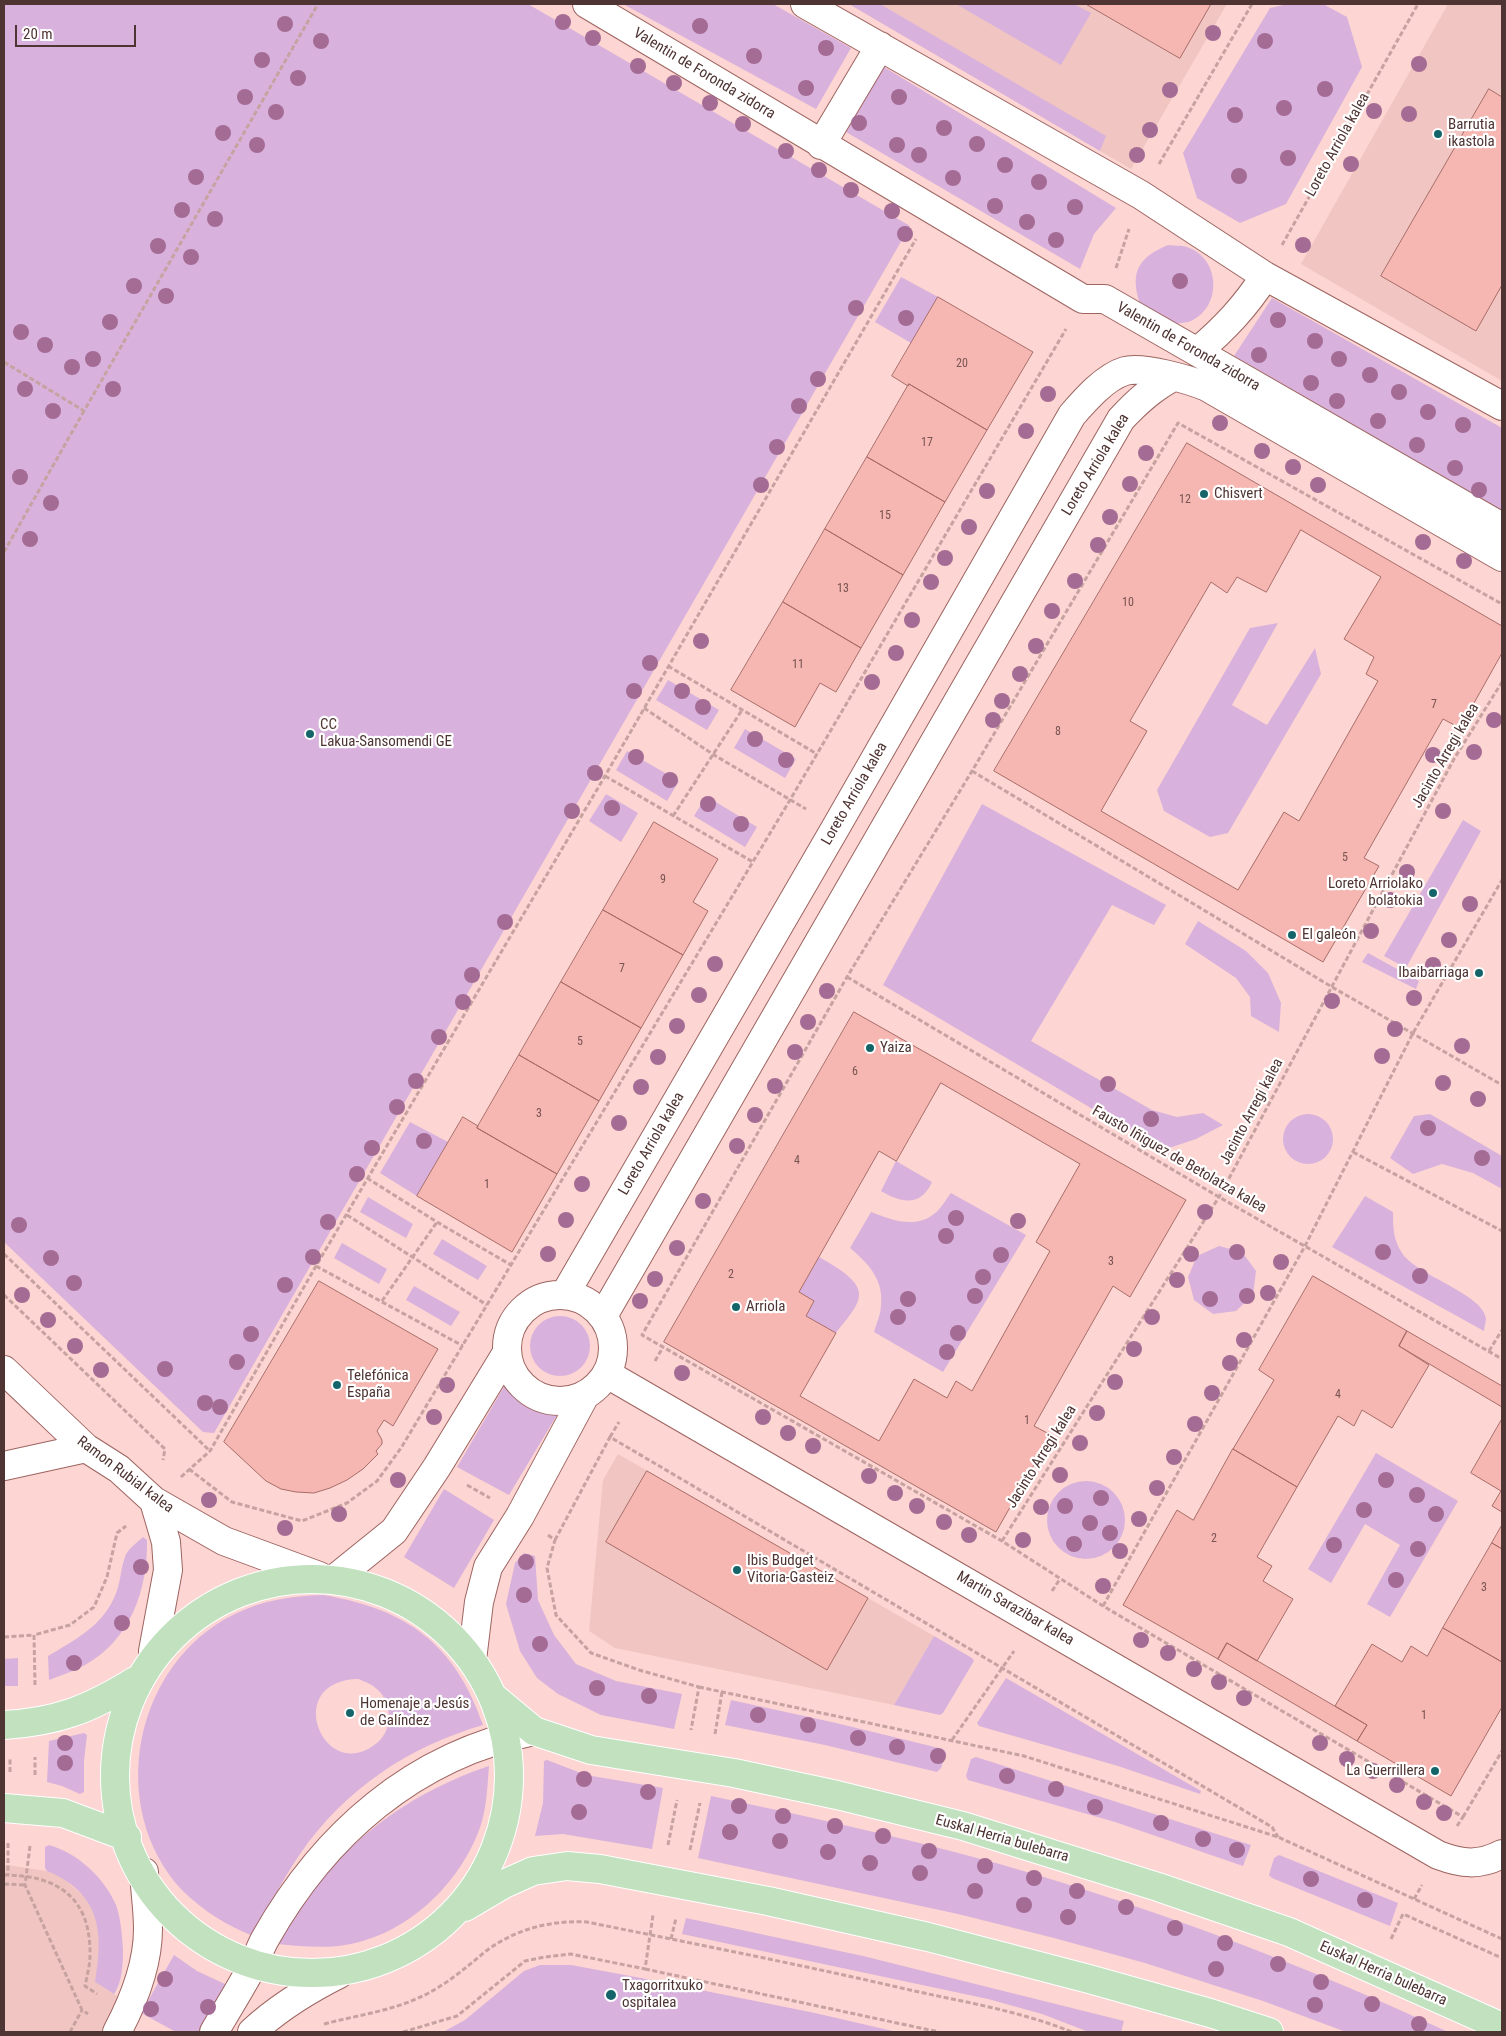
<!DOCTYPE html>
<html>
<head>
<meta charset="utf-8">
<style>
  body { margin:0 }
  #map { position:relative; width:1506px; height:2036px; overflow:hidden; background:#fdd5d2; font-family:"Roboto Condensed",sans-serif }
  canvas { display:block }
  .frame { position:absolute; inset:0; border:5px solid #4e3432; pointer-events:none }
  .scale { position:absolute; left:15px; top:25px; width:121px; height:22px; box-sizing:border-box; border:2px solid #4e3432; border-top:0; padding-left:6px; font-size:15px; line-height:18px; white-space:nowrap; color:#4e3432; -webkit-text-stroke:4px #fff; paint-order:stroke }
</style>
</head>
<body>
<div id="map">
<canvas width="1506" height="2036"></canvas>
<div class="frame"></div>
<div class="scale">20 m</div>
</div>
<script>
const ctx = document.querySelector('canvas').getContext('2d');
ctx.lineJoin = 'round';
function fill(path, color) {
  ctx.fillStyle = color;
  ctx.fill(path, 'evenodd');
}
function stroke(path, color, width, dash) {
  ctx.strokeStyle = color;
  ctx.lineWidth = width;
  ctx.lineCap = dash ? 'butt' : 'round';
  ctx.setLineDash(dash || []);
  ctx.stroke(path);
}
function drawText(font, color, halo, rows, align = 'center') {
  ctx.font = font + ' "Roboto Condensed",sans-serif';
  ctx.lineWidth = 4.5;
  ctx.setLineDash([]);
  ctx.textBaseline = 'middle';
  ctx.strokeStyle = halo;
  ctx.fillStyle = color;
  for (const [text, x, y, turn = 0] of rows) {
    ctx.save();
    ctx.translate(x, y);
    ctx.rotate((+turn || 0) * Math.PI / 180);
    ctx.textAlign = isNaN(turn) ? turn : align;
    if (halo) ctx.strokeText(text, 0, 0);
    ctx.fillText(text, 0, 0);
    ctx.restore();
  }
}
const built = new Path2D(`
  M849,4H1227L1131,169Z
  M1448,4H1502V381L1301,264Z
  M618,1454L934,1636L894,1705L615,1648L589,1631L603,1480Z
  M7,1865L47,1871L60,1876L85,1897L95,1914L99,1929V1959L95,1982L120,1998L102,2032H4V1866Z`);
const green = new Path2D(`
  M4,4H528L910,226L214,1433L203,1432L4,1242Z
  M623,4H773L851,48L816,109Z
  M849,4H880L1106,136L1100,151Z
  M956,4H1074L1091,13L1061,65Z
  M1288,4H1323L1347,17L1362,67L1286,204L1240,223L1197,198L1183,153L1270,8Z
  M884,67L1116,208L1094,234L1080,269L846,132Z
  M1168,245C1174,246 1182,245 1187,247C1220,258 1223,306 1191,321C1186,323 1178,323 1172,324L1140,304C1130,273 1137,258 1168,245Z
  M901,277L938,297L911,343L875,322Z
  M1272,298L1502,428V511L1234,356Z
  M1278,623L1232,705L1267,725L1315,648L1321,674L1228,833L1210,837L1164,811L1157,790L1250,628Z
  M668,680L719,710L707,730L656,700Z
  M745,729L796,759L785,778L734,748Z
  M627,751L679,781L667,801L616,770Z
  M606,794L638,813L621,842L589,821Z
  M706,796L757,827L745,847L694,816Z
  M982,804L1166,905L1154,925L1112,905L1031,1041L1152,1110L1177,1117L1203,1113L1223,1125L1196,1139L1169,1148L1123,1127L883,985Z
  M1463,820L1481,831L1406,968L1384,956Z
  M1198,921L1246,951L1268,973L1281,1003L1279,1032L1251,1016L1250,997L1236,978L1185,944Z
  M1368,953L1419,981L1416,989L1362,962Z
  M1430,1114L1502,1156V1189L1473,1173L1442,1164L1413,1174L1390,1158L1414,1116Z
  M1283 1139a25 25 0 1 1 50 0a25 25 0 1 1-50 0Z
  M410,1122L448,1142L417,1196L380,1173Z
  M896,1161L932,1182C921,1207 901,1203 881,1191Z
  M951,1193L1026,1235L943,1372L874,1332C876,1324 881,1314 881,1305C884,1280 868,1263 850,1248L871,1212C891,1220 915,1229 934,1214C941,1209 946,1199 951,1193Z
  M1365,1196L1393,1212C1393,1226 1393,1240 1402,1253C1417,1276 1484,1294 1486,1319C1486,1322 1484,1327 1484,1331L1332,1247Z
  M368,1197L413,1224L406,1238L360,1212Z
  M442,1239L487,1266L478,1280L433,1254Z
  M342,1243L387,1269L379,1284L334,1258Z
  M1219,1246L1242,1252L1256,1271L1253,1295L1236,1311L1213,1314L1194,1300L1188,1277L1197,1256Z
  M819,1257C832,1265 866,1281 858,1301C854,1312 843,1323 836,1333L806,1316L814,1301L799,1292Z
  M414,1286L460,1312L451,1326L406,1300Z
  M530 1346a30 30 0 1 1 60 0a30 30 0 1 1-60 0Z
  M505,1385L534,1408L557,1415L509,1495L457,1467Z
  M1376,1453L1458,1501L1390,1617L1367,1604L1400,1545L1365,1524L1331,1583L1308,1569Z
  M1047 1520a39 39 0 1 1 78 0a39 39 0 1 1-78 0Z
  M444,1489L494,1520L454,1588L404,1557Z
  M143,1537L147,1540C148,1590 130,1640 85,1665C74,1671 61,1675 49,1680L48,1656C73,1641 101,1627 114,1598C121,1584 120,1570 125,1557C127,1549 138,1542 143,1537Z
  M524,1553L535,1556L538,1600L554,1635L576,1664L616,1681L682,1694L674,1729L601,1715L558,1694L537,1678L520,1651L506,1604L515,1563Z
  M323,1595C407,1609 455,1644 483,1725C408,1747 345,1789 300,1854C282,1880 268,1909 253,1936C228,1926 203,1911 183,1891C105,1809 133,1663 235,1614C263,1600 292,1596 323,1595ZM358,1679C366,1682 372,1684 378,1690C392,1703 393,1729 378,1742C325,1788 280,1681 358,1679Z
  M934,1636L972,1658L974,1661L943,1713L940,1715L894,1705Z
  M18,1658V1686H4V1659Z
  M1006,1678L1201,1791L1200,1794L1118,1766L979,1726L977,1723Z
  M731,1700L836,1723L943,1749L946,1753L941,1768L937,1772L825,1745L725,1725Z
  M84,1733L87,1735L84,1761V1792L80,1794L62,1786L47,1782L49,1741Z
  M976,1757L1251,1845L1243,1866L1115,1822L968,1780L966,1776L971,1759Z
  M547,1760L586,1775L663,1788L652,1849L563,1834L535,1836L543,1803L544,1761Z
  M489,1766C487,1789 487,1811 478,1833C455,1890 401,1939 338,1946C317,1948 297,1946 277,1944C287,1927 297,1908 310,1892C359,1831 415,1791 489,1766Z
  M711,1796C820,1819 930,1843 1037,1875C1177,1917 1316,1970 1448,2032H1346L1263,2001L1145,1963L1054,1938L958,1914L698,1858Z
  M49,1845C77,1853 104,1877 116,1905C121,1919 122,1935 123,1950C123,1964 122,1983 114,1994L95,1982C104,1931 100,1893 47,1871L45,1868V1847Z
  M1279,1855L1398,1903L1390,1926L1272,1878L1269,1875L1274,1858Z
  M686,1918L863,1956L1124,2021L1121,2032H1089L1042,2014L988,1999L682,1934Z
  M174,1955L197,1971L227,1985L200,2032H176L141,2013Z
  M540,1965H571L641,1978L815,2013L897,2032H443L465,2020L524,1971Z`);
const building = new Path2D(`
  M1086,4H1211L1180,58Z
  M1489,89L1502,97V285L1476,331L1381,276Z
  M938,297L1033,352L987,430L909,384L908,386L892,376Z
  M909,384L987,430L945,502L867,457Z
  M1187,443L1502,626V653L1460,728L1443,719L1364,858L1379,866L1323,962L994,771ZM1301,530L1381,577L1344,639L1374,657L1366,674L1378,681L1299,821L1284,812L1238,890L1101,811L1147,731L1130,721L1211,582L1227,593L1237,577L1266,592Z
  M867,457L945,502L903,575L825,529Z
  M825,529L903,575L861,648L783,602Z
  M783,602L861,648L836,692L820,683L795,727L731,690Z
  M654,822L718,859L693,902L708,911L683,955L603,910Z
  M603,910L683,955L641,1028L561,982Z
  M561,982L641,1028L599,1101L519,1055Z
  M854,1012L1186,1200L1130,1297L1113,1286L1034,1426L1051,1435L996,1532L664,1342ZM941,1083L1080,1164L1036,1242L1050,1251L972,1391L956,1381L947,1398L914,1379L879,1441L800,1396L836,1333L806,1316L814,1301L799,1292L879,1151L896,1161Z
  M519,1055L599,1101L557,1174L477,1128Z
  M463,1117L478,1126L477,1128L557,1174L512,1252L417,1196Z
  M1313,1276L1407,1331L1399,1346L1429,1365L1392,1428L1362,1410L1354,1426L1338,1416L1297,1487L1233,1449L1274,1380L1259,1370Z
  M319,1281L438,1349L393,1426L384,1420L377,1431L382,1440V1444L376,1451L378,1454L363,1469L347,1480L330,1488L314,1493L296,1492L281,1489L266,1481L224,1442Z
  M1407,1331L1502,1386V1407L1399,1346Z
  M1502,1419V1512L1492,1506L1501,1491L1471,1473Z
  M1233,1449L1297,1487L1257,1557L1272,1566L1263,1581L1293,1599L1257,1661L1227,1643L1218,1659L1123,1605L1177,1510L1193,1520Z
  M647,1471L868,1598L827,1670L606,1542Z
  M1502,1525V1549L1492,1543Z
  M1492,1543L1502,1549V1662L1443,1628Z
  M1443,1628L1502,1662V1707L1451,1796L1357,1741L1367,1725L1335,1706L1372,1644L1402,1662L1411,1646L1427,1656Z
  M1227,1643L1367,1725L1357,1741L1218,1659Z`);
const path = new Path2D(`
  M1159,164L1252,4
  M1282,245L1418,4
  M1116,268L1129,229
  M4,362L84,411L318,4
  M4,552L84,411
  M668,666L817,754
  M644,708L714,755L806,809
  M972,771L1332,987L1502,1085
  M605,776L753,862
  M673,816L742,710
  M847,977L1219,1197L1502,1359
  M1353,1152L1502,1231
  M367,1178L437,1222L511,1265
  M347,1215L487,1305
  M4,1254L210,1451
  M316,1266L463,1346
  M4,1295L165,1449L163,1460
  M382,1301L437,1222
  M1489,1351L1502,1330
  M655,1361L663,1347
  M610,1437L619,1422
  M189,1469L232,1502L302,1521L347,1503L377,1481L401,1448L790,800L1066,329
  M181,1477L210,1451L316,1266L605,776L916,239
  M467,1485L490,1498
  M548,1535L555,1540L547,1568L556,1615L591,1653L639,1670L699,1687L691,1730
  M555,1540L610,1437L1272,1827L1278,1837
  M1002,1541L1219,1197L1454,759L1502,682
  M1052,1591L1060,1579
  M1103,1606L1305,1246L1413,1033L1502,880
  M4,1637L34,1635
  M35,1685L34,1635L70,1625L94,1607L107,1577L117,1533L126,1526
  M699,1687L1024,1756L1278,1837L1502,1939
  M715,1734L722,1692
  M952,1740L1014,1651
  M10,1772V1758
  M35,1775V1757
  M1463,1817L1502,1751
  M1457,1826L1463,1817L1103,1606L1002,1541L642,1335L847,977L972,771L1178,423L1502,604
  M8,1843V1875
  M668,1845L677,1800
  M30,1846L25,1885L82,2010L88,2014
  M690,1850L700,1803
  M4,1875C58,1875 91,1898 90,1955C90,1965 87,1976 85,1986L97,1994
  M4,1884L25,1885
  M1414,1899L1422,1885
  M671,1939L676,1918
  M1391,1939L1403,1914L1502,1958
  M645,1969L939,2032
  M324,2024C362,2014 400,2010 434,1990C453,1979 469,1965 486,1951C516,1929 550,1920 587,1922C695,1944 803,1965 910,1990C964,2002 1020,2011 1072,2032
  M70,2032L82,2010
  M403,2032L457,2016L525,1961L545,1957L571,1954L645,1969L653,1915`);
const minor = new Path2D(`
  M587,4L1083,299H1105L1502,527
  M805,4L1141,195L1265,276L1502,406
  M821,145L880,46
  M1197,352C1225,328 1245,307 1265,276
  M565,1294L836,827L1072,415C1085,400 1105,377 1125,371C1143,366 1190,380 1207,387L1502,557
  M507 1348a53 53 0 1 1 106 0a53 53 0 1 1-106 0Z
  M603,1316L1121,419C1137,402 1152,388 1173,377
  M4,1370L86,1448L119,1469L154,1501L224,1541L319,1576
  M607,1374L1438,1855C1462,1864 1479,1866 1502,1854
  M4,1466L86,1448
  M337,1577L394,1531L437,1467L506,1354
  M153,1651L168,1570L166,1542L154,1501
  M472,1660L479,1602L488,1567L520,1516L584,1397
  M117,2032C133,2002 148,1964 148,1929C148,1910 145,1891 144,1872
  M214,2032C227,2010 240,1989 252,1967C257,1958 260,1948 265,1939C324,1834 414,1755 534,1731
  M252,2032C279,2007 307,1990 339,1974`);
const major = new Path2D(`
  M115 1776a197 197 0 1 1 394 0a197 197 0 1 1-394 0Z
  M492,1696L534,1731L591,1750L734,1773L837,1795L963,1826L1158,1887L1289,1932L1502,2027
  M4,1725C57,1722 90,1709 135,1681
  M4,1808L63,1813L127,1837
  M465,1907L504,1884L533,1871L567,1866L600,1869L768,1901L928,1937L1089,1979L1210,2013L1269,2032`);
const trees = [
  [563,22],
  [285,24],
  [700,26],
  [1213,33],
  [593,38],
  [321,41],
  [1265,41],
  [826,48],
  [754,56],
  [262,60],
  [1419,64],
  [638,66],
  [298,78],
  [674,83],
  [806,88],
  [1325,89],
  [1170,90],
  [245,97],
  [899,97],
  [710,103],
  [1284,108],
  [1374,111],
  [276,112],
  [1409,114],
  [1235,115],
  [859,123],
  [743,124],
  [944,128],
  [1150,130],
  [223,133],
  [977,144],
  [257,145],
  [897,145],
  [786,151],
  [919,155],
  [1137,155],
  [1288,158],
  [1351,164],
  [1005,165],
  [819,170],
  [1239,176],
  [196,177],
  [953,178],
  [1039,182],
  [851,190],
  [995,206],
  [1075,207],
  [182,210],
  [892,211],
  [215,219],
  [1027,222],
  [905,234],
  [1056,240],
  [1303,245],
  [158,246],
  [191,257],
  [1180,281],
  [134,286],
  [166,296],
  [856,308],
  [906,318],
  [1278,320],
  [110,322],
  [21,332],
  [1315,341],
  [45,345],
  [1259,355],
  [93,359],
  [1339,359],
  [72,367],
  [1370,375],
  [818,379],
  [1311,383],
  [25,389],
  [113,389],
  [1399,392],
  [1048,394],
  [1337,401],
  [799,406],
  [53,411],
  [1428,412],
  [1378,421],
  [1220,423],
  [1463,425],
  [1026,431],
  [1417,445],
  [777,447],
  [1262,451],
  [1146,453],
  [1293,467],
  [1455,468],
  [20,477],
  [1130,484],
  [761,485],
  [1318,485],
  [1479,490],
  [987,491],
  [51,503],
  [1110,517],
  [969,527],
  [30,539],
  [1423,542],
  [1098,545],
  [945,558],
  [1464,561],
  [1075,581],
  [931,582],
  [1052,611],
  [912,620],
  [701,641],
  [1036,646],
  [896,653],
  [650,663],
  [1020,674],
  [872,682],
  [634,691],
  [682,691],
  [1002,701],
  [703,707],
  [993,720],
  [1494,720],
  [755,739],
  [1474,752],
  [1433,755],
  [636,757],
  [786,760],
  [595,773],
  [670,780],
  [708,804],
  [612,808],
  [572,811],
  [1443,811],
  [741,824],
  [1407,872],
  [1390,900],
  [1470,904],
  [505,922],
  [1371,931],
  [1449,940],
  [715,964],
  [1433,965],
  [472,975],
  [827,991],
  [699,995],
  [1414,998],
  [1332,1001],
  [463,1002],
  [808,1022],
  [677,1026],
  [1395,1029],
  [439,1037],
  [1462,1046],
  [795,1052],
  [1382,1056],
  [658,1057],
  [416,1081],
  [1443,1083],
  [1108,1084],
  [775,1086],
  [641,1087],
  [1478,1099],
  [397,1107],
  [755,1115],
  [1151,1119],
  [619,1123],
  [1428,1128],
  [424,1141],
  [737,1146],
  [372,1148],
  [1482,1158],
  [357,1174],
  [582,1184],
  [703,1201],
  [1205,1212],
  [956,1218],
  [566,1220],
  [1018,1221],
  [328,1222],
  [19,1225],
  [946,1236],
  [677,1248],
  [1237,1252],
  [1383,1252],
  [548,1254],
  [1191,1254],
  [1001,1255],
  [313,1257],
  [51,1258],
  [1281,1262],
  [1420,1276],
  [983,1277],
  [655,1279],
  [1177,1280],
  [74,1283],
  [285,1285],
  [1268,1293],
  [22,1295],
  [975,1296],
  [1247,1296],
  [908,1299],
  [1210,1299],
  [640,1301],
  [898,1317],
  [1152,1317],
  [48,1320],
  [958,1333],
  [251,1334],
  [1244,1340],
  [75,1346],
  [1134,1349],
  [947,1352],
  [237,1362],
  [1230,1363],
  [165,1369],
  [101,1370],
  [682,1373],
  [1115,1382],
  [447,1385],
  [1212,1393],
  [205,1403],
  [220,1407],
  [1097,1413],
  [434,1417],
  [763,1417],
  [1195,1424],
  [788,1433],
  [1080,1443],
  [813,1446],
  [1174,1457],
  [1060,1475],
  [869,1476],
  [398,1480],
  [1386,1480],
  [1157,1488],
  [895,1493],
  [1417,1495],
  [1101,1498],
  [209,1500],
  [917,1506],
  [1065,1506],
  [1041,1507],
  [1364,1510],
  [339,1514],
  [1436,1514],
  [1139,1519],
  [944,1522],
  [1090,1523],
  [285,1528],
  [1110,1533],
  [969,1535],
  [1023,1540],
  [1074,1544],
  [1334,1545],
  [1418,1549],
  [1120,1551],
  [526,1562],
  [141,1567],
  [1396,1580],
  [1103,1586],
  [524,1595],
  [122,1623],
  [1141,1640],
  [540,1644],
  [1168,1653],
  [74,1663],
  [1194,1669],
  [1219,1682],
  [597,1688],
  [649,1696],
  [1244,1698],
  [758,1715],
  [808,1725],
  [858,1738],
  [65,1743],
  [1320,1743],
  [897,1747],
  [938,1756],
  [1347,1759],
  [65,1763],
  [1373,1771],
  [1007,1776],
  [584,1779],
  [1397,1785],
  [1056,1789],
  [648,1792],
  [1424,1802],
  [739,1806],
  [1095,1807],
  [579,1812],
  [1444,1813],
  [783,1816],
  [1161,1823],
  [835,1826],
  [730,1832],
  [883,1836],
  [1203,1839],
  [780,1841],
  [1237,1850],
  [929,1851],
  [828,1852],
  [870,1863],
  [985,1866],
  [920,1873],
  [1034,1878],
  [1311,1879],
  [975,1891],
  [1077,1891],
  [1365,1900],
  [1024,1905],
  [1126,1907],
  [1068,1917],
  [1175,1928],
  [1225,1943],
  [1278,1964],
  [1216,1969],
  [165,1979],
  [1321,1982],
  [1372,2004],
  [1315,2005],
  [208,2007],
  [151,2009],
  [1419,2024]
];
const markers = [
  [1438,134,5,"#15646a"],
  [1204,494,5,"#15646a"],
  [310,734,5,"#15646a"],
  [1433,893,5,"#15646a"],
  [1292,935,5,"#15646a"],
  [1479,973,5,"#15646a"],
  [870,1048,5,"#15646a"],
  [736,1307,5,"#15646a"],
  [337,1385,5,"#15646a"],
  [737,1570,5,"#15646a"],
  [350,1713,5,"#15646a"],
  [1435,1771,5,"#15646a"],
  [611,1995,6,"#15646a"]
];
const numberNames = [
  ["20",962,364],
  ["17",927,443],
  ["12",1185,500],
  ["15",885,516],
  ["13",843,589],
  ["10",1128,603],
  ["11",798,665],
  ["7",1434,705],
  ["8",1058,732],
  ["5",1345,858],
  ["9",663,880],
  ["7",622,969],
  ["5",580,1042],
  ["6",855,1072],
  ["3",539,1114],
  ["4",797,1161],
  ["1",487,1185],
  ["3",1111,1262],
  ["2",731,1275],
  ["4",1338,1395],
  ["1",1027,1421],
  ["2",1214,1539],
  ["3",1484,1588],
  ["1",1424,1716]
];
const streetNames = [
  ["Valentin de Foronda zidorra",704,74,31],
  ["Loreto Arriola kalea",1338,145,-61],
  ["Valentin de Foronda zidorra",1188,347,30],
  ["Loreto Arriola kalea",1096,465,-59],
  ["Jacinto Arregi kalea",1446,756,-60],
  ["Loreto Arriola kalea",855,794,-60],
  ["Jacinto Arregi kalea",1252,1112,-62],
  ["Loreto Arriola kalea",652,1144,-60],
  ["Fausto Iñiguez de Betolatza kalea",1179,1160,30],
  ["Jacinto Arregi kalea",1042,1457,-58],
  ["Ramon Rubial kalea",125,1475,37],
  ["Martin Sarazibar kalea",1015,1609,30],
  ["Euskal Herria bulebarra",1002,1839,16],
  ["Euskal Herria bulebarra",1383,1974,24]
];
const poiNames = [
  ["Barrutia",1448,125],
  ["ikastola",1448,142],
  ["Chisvert",1214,494],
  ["CC",320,725],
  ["Lakua-Sansomendi GE",320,742],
  ["Loreto Arriolako",1423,884,"right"],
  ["bolatokia",1423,901,"right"],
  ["El galeón",1302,935],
  ["Ibaibarriaga",1469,973,"right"],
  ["Yaiza",880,1048],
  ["Arriola",746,1307],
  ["Telefónica",347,1376],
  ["España",347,1393],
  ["Ibis Budget",747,1561],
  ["Vitoria-Gasteiz",747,1578],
  ["Homenaje a Jesús",360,1704],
  ["de Galíndez",360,1721],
  ["La Guerrillera",1425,1771,"right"],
  ["Txagorritxuko",622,1986],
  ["ospitalea",622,2003]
];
fill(built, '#f1c6c2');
fill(green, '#d8b2dc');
fill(building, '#f6b6b1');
stroke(building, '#a86d69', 1);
stroke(minor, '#9d6460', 30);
stroke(major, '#fff', 30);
stroke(path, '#c6a2a0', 3, [5, 2.5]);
stroke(minor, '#fff', 28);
stroke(major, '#c1e1bf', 28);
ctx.fillStyle = '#a46b94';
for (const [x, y] of trees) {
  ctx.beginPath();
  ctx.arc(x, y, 8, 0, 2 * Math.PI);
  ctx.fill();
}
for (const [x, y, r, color] of markers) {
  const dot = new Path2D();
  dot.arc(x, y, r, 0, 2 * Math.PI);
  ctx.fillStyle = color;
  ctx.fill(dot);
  stroke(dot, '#fff', 2);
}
drawText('12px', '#785452', null, numberNames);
drawText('15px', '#4e3432', '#fff', streetNames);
drawText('15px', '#4e3432', '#fff', poiNames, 'left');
</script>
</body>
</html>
